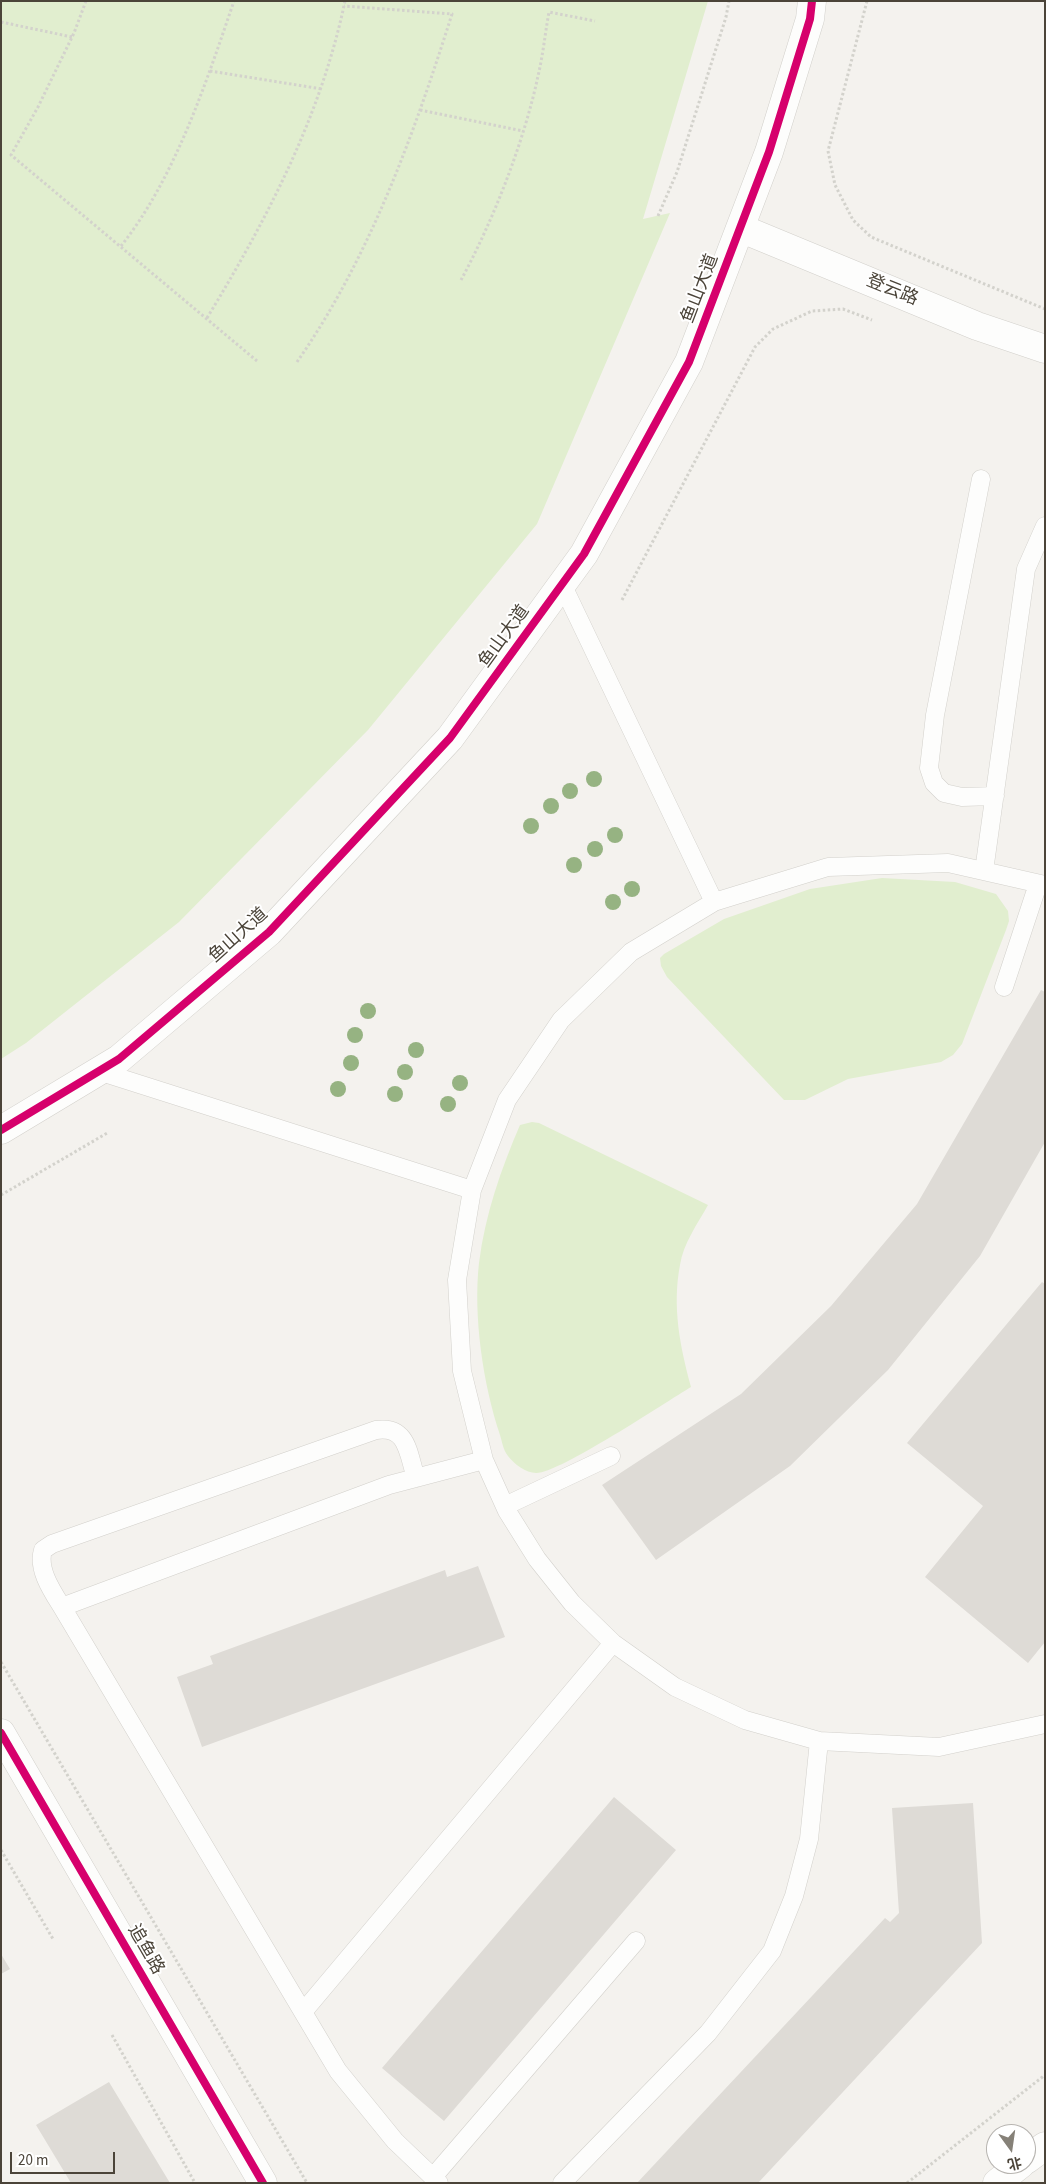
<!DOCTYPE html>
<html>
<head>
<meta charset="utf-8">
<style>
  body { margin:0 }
  #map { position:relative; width:1046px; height:2184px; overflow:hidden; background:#f4f2ee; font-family:"Source Sans 3","Noto Sans SC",sans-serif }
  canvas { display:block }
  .frame { position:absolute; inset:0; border:2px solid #4b4439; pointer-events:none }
  .north { position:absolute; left:986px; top:2124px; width:50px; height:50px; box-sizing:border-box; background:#fff; border:1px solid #b7b4b0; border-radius:50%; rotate:166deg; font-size:14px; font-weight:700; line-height:20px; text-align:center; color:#4b4439 }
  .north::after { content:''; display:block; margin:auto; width:18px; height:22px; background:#868178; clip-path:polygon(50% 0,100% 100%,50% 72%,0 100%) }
  .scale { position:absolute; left:10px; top:2152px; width:105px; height:22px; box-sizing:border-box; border:2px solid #4b4439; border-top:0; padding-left:6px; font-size:15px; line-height:18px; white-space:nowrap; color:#4b4439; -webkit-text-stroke:4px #fff; paint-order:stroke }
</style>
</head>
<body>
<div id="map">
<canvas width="1046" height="2184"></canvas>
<div class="frame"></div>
<div class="north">北</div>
<div class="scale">20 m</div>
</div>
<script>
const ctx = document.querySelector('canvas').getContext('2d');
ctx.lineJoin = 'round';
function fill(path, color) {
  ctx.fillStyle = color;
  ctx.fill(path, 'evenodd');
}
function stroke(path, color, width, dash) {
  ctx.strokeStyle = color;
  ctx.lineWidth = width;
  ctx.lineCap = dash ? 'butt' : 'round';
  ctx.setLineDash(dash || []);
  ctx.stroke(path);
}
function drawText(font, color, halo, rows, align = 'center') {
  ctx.font = font + ' "Source Sans 3","Noto Sans SC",sans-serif';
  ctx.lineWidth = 4;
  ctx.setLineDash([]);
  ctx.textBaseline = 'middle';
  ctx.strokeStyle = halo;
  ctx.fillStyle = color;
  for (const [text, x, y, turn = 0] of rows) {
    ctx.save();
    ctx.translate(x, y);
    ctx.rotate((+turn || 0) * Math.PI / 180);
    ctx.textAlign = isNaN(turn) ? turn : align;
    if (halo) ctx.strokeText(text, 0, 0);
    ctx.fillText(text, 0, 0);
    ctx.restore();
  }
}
const green = new Path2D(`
  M1,1H708L643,219L670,213L537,524L368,730L179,922L26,1043L1,1059Z
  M882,878L955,882L996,894L1008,911L1009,921L1006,930L962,1044L953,1055L941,1062L848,1079L805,1100H784L667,977L661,966L660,958L664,954L724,919L810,889Z
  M532,1122L539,1123L708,1205C698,1223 683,1244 680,1265C672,1307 680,1346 691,1387C666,1402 558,1474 536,1473C526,1473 514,1464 508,1456C503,1450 502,1441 500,1435C483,1384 473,1316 479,1263C485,1215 501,1169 520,1125Z`);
const building = new Path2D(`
  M1041,990L1045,992V1142L980,1256L888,1370L790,1466L656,1560L602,1485L741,1394L831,1306L917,1204Z
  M1042,1282L1045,1284V1642L1028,1663L925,1577L983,1506L907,1443Z
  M478,1566L505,1637L202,1747L177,1677L213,1664L210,1656L445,1570L447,1577Z
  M614,1797L676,1850L444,2121L382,2068Z
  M973,1803L982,1943L758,2183H637L885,1918L890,1922L899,1913L892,1808Z
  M1,1954L10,1969L1,1974Z
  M109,2082L170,2183H71L36,2125Z`);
const path = new Path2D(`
  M86,1L74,33L38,107L11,155L257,361
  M867,1L828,151L835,185L853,220L871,237L1045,309
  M1,22L72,37
  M210,71L322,89
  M420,110L523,131
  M658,216L677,172L726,17L729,1
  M121,246C175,178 206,83 234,1
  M461,280C493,221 524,142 538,76C543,55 545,34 549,12L595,21
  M207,318C267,219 321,116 345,1
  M297,362C370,257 414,134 452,14L344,6
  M622,600L755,347L773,329L812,311L843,309L872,320
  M1,1195L109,1132
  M1,1662L307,2183
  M1,1850L53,1939
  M112,2035L195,2183
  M907,2183L1045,2075`);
const service = new Path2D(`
  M981,479L935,715L929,768L934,783L944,793L962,797L995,796
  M562,584L714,902
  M984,871L1026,569L1045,526
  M1045,885L948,863L828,867L714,902L631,952L561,1020L507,1100L472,1190L457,1280L462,1371L484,1460L507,1511L537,1559L572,1603L613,1643L675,1687L745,1720L819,1741L939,1747L1045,1724
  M1004,987L1038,884
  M98,1071L472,1190
  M416,1478C408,1454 408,1425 376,1430L52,1544L43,1550C37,1569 52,1591 62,1607L338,2071L395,2141L439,2183
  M505,1506L611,1456
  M62,1607L389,1485L484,1460
  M303,2012L613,1643
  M433,2177L636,1941
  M562,2183L708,2033L772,1951L794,1896L809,1839L819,1741`);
const minor = new Path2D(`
  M740,228L977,326L1045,349
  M1,1130L119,1059L269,932L450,738L584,554L689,362L769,152L810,19L812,1
  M1,1733L263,2183
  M1026,2160L1045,2146
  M997,2183L1021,2164`);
const cycleway = new Path2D(`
  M1,1130L119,1059L269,932L450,738L584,554L689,362L769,152L810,19L812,1
  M1,1733L263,2183`);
const trees = [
  [594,779],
  [570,791],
  [551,806],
  [531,826],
  [615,835],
  [595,849],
  [574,865],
  [632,889],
  [613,902],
  [368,1011],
  [355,1035],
  [416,1050],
  [351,1063],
  [405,1072],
  [460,1083],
  [338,1089],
  [395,1094],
  [448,1104]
];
const streetNames = [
  ["鱼山大道",701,289,-69],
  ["登云路",892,291,22],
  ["鱼山大道",505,637,-54],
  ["鱼山大道",239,936,-42],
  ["追鱼路",145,1950,60]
];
fill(green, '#e1eecf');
fill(building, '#dedbd6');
stroke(service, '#d2d0cb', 19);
stroke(minor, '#d2d0cb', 29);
stroke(path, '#d3d2cc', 3, [2.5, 2.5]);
stroke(service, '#fdfdfc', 18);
stroke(minor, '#fdfdfc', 28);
stroke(cycleway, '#d6006c', 8);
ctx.fillStyle = '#96b382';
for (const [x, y] of trees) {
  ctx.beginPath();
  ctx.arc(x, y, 8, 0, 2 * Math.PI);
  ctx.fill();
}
drawText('18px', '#4b4439', '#fff', streetNames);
</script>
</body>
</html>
